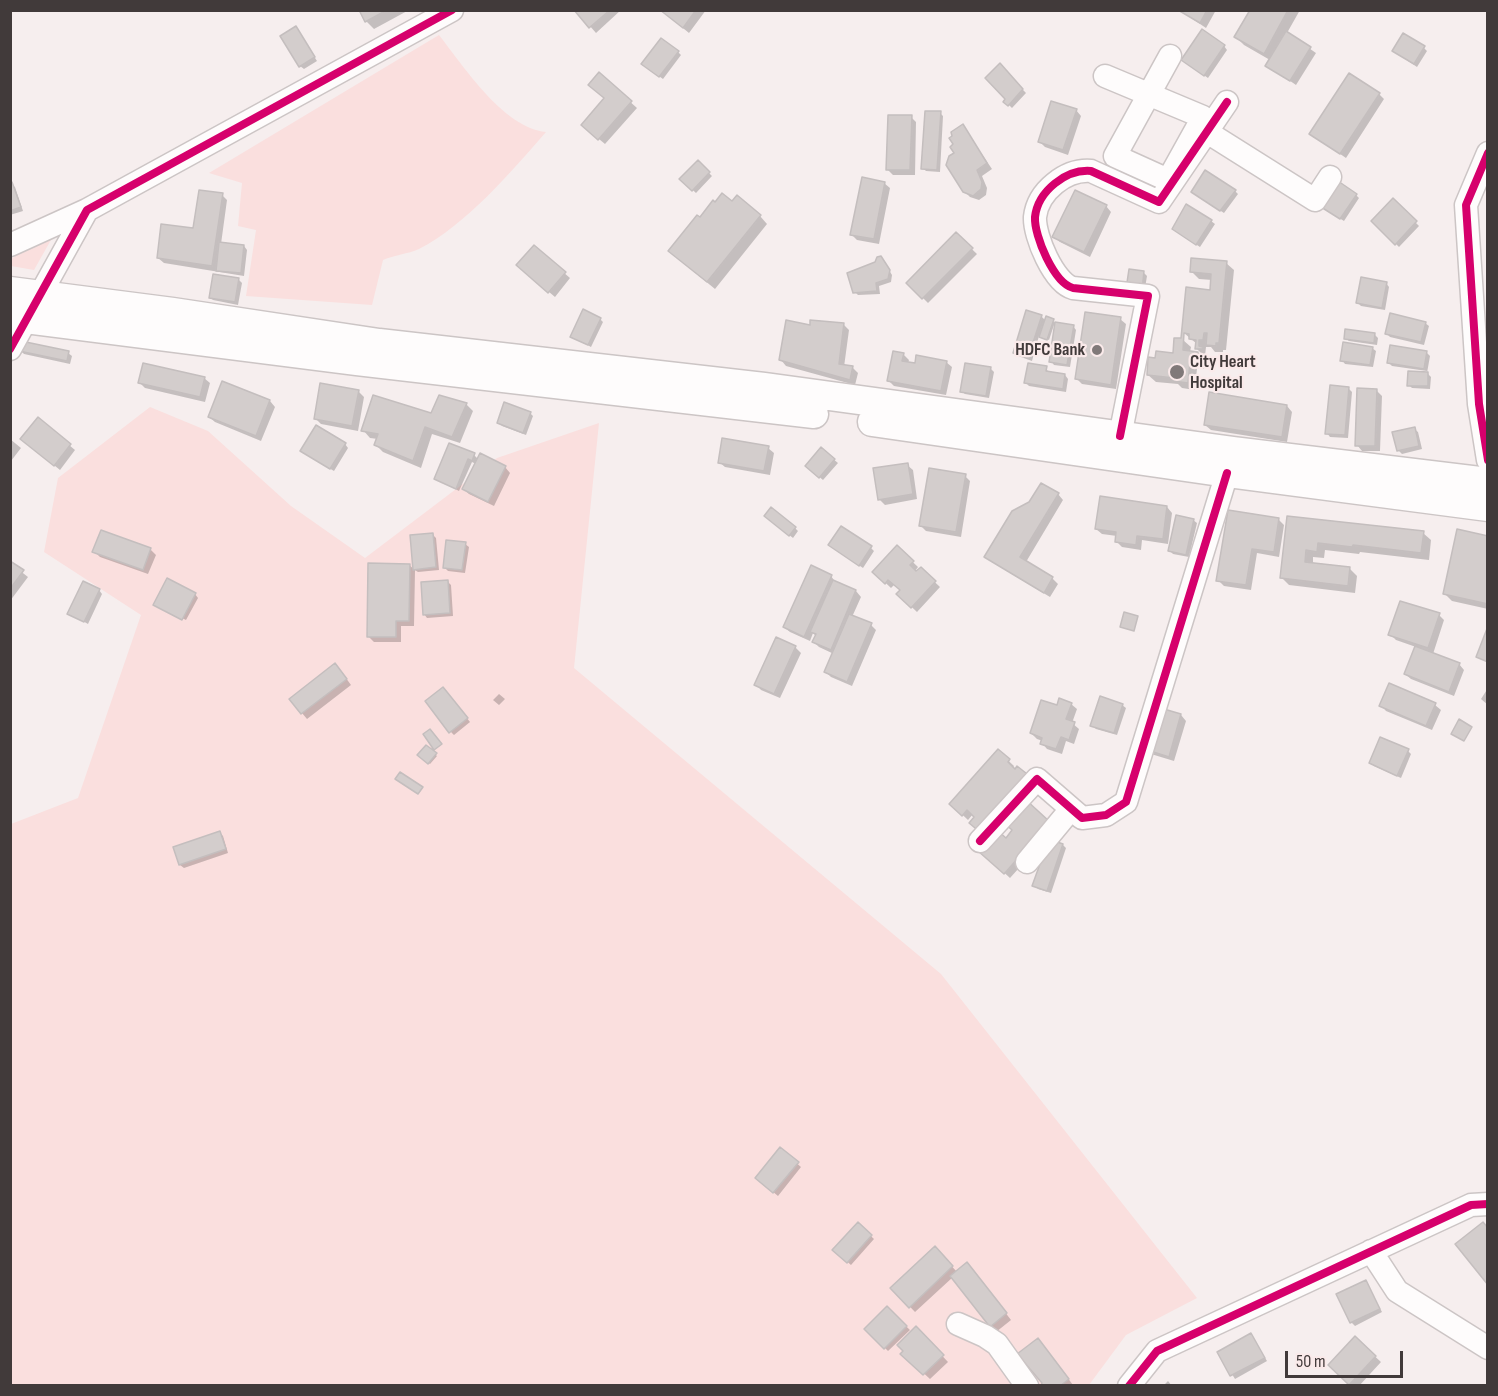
<!DOCTYPE html>
<html>
<head>
<meta charset="utf-8">
<style>
  body { margin:0 }
  #map { position:relative; width:1498px; height:1396px; overflow:hidden; background:#f6eeee; font-family:"Sofia Sans Condensed",sans-serif }
  canvas { display:block }
  .frame { position:absolute; inset:0; border:12px solid #413a3a; pointer-events:none }
  .scale { position:absolute; left:1285px; top:1351px; width:118px; height:27px; box-sizing:border-box; border:3px solid #413a3a; border-top:0; padding-left:8px; font-size:18px; line-height:21px; white-space:nowrap; color:#413a3a; -webkit-text-stroke:4px #faeaea; paint-order:stroke }
</style>
</head>
<body>
<div id="map">
<canvas width="1498" height="1396"></canvas>
<div class="frame"></div>
<div class="scale">50 m</div>
</div>
<script>
const ctx = document.querySelector('canvas').getContext('2d');
ctx.lineJoin = 'round';
function fill(path, color) {
  ctx.fillStyle = color;
  ctx.fill(path, 'evenodd');
}
function stroke(path, color, width, dash) {
  ctx.strokeStyle = color;
  ctx.lineWidth = width;
  ctx.lineCap = dash ? 'butt' : 'round';
  ctx.setLineDash(dash || []);
  ctx.stroke(path);
}
function drawText(font, color, halo, rows, align = 'center') {
  ctx.font = font + ' "Sofia Sans Condensed",sans-serif';
  ctx.lineWidth = 4.5;
  ctx.setLineDash([]);
  ctx.textBaseline = 'middle';
  ctx.strokeStyle = halo;
  ctx.fillStyle = color;
  for (const [text, x, y, turn = 0] of rows) {
    ctx.save();
    ctx.translate(x, y);
    ctx.rotate((+turn || 0) * Math.PI / 180);
    ctx.textAlign = isNaN(turn) ? turn : align;
    if (halo) ctx.strokeText(text, 0, 0);
    ctx.fillText(text, 0, 0);
    ctx.restore();
  }
}
const green = new Path2D(`
  M439,35C464,67 504,128 546,132C512,171 466,225 419,249C408,254 394,255 383,260L372,305L246,296L256,230L238,226L242,183L209,173Z
  M56,231L34,270L11,266V259Z
  M150,407L208,431L291,506L365,558L497,458L599,423L574,668L941,974L1197,1298L1126,1335L1089,1385L11,1386V824L78,798L141,615L44,552L58,478Z`);
const shadow = new Path2D(`
  M361,10H409L374,29L366,21Z
  M576,10H621L596,33Z
  M706,10L689,33L662,11Z
  M1179,10H1216L1206,28Z
  M1252,10H1300L1287,33L1316,53L1296,85L1267,65L1270,60L1244,45L1236,37Z
  M296,28L317,61L304,69L300,66Z
  M1224,46L1227,50L1208,78L1186,63Z
  M1424,48L1427,51L1417,67L1393,51Z
  M678,52L681,55L663,79L646,67Z
  M1000,66L1026,93L1012,108L1005,101L1007,99Z
  M599,74L637,108L605,144L588,130L605,98Z
  M1379,94L1384,99L1346,158L1311,134Z
  M1076,110L1081,116L1068,155L1045,147L1040,142Z
  M940,113L943,116L940,172L926,171L923,168Z
  M911,117L916,122L915,175H893L887,169Z
  M963,126L992,169L982,176L987,188L986,195L979,200L970,197L964,191L956,153L954,136Z
  M698,162L712,176L696,193L681,179Z
  M884,183L890,188L879,244L857,240L851,234Z
  M10,184L15,187L23,211L10,215Z
  M1235,191L1238,194L1224,213L1196,195Z
  M222,195L227,200L221,244L244,246L247,250L244,276L164,263L158,258L195,230Z
  M1356,195L1359,198L1344,221L1326,210Z
  M1393,200L1419,226L1399,247L1373,221Z
  M732,203L760,216L767,224L715,289L677,258L700,219Z
  M1106,206L1111,212L1090,257L1060,242L1054,237Z
  M1211,221L1215,224L1200,247L1177,232Z
  M956,234L977,254L928,303L908,283Z
  M534,247L570,278L555,297L524,271Z
  M884,262L892,275L891,282L879,286L880,294L858,295L855,292Z
  M1226,263L1234,270L1226,350H1223V352H1215L1211,347H1206L1205,356L1199,355L1205,361L1204,369L1197,368L1195,390L1182,388L1178,384L1156,382L1148,375L1156,359L1174,355L1183,340L1191,347L1190,352L1201,353L1196,348L1197,344L1184,333L1211,291L1212,280L1199,279L1191,271Z
  M1143,272L1147,276L1144,294L1131,292Z
  M238,279L242,283L238,305L213,300L210,297Z
  M1386,283L1389,287L1385,310L1361,306L1358,303Z
  M1041,316L1046,321L1055,322L1049,340L1039,336L1032,361L1018,356L1014,353Z
  M600,319L603,322L591,347L572,337Z
  M1120,319L1126,324L1116,389L1082,384L1077,379Z
  M1425,323L1429,326L1424,345L1390,337L1386,333Z
  M844,325L849,330L844,367L853,368L858,373L855,385L786,366L781,360L812,327Z
  M1073,326L1076,330L1070,367L1054,365L1051,361Z
  M1375,335L1378,338L1377,345L1349,341L1345,338Z
  M1372,348L1376,351L1373,367L1345,364L1342,360Z
  M20,350L68,353L72,356L70,364L24,354Z
  M1426,352L1430,356L1427,373L1431,377L1430,389L1412,388L1409,385L1427,373V371L1392,366L1389,363Z
  M903,354L909,360L908,363L946,362L952,367L946,395L894,386L889,381Z
  M990,368L994,372L989,398L965,394L961,391Z
  M1046,368L1049,373L1065,375L1068,379L1066,392L1029,386L1026,383Z
  M204,378L210,383L205,402L145,388L140,383Z
  M223,383L270,401L275,407L261,441L215,422L209,417Z
  M1348,388L1352,392L1348,438L1330,437L1327,433Z
  M1376,390L1382,396L1380,451H1362L1357,445Z
  M358,391L364,397L358,431L321,424L315,418Z
  M466,404L473,411L460,443L432,434L421,468L383,452L376,445L378,439L370,438L363,430L432,415Z
  M1287,406L1292,412L1287,442L1211,430L1205,425Z
  M530,413L533,416L526,435L502,426L498,422Z
  M38,419L75,450L60,470L28,444Z
  M1414,429L1418,432L1422,449L1402,454L1398,450Z
  M10,439L21,448L11,461L10,460Z
  M345,444L348,448L334,471L305,454Z
  M768,448L774,453L770,475L725,467L719,462Z
  M821,449L838,463L823,480L811,470Z
  M474,455L478,459L505,467L510,473L494,506L469,494L464,489L476,464L472,462L459,491L436,479Z
  M907,465L913,470L917,499L885,505L879,499Z
  M965,476L970,481L961,537L926,531L921,526Z
  M1058,494L1063,500L1026,562L1052,578L1058,584L1050,597L992,562L986,557Z
  M1167,507L1172,513L1168,544L1142,540L1141,550L1122,547L1116,541L1117,536L1102,534L1096,529Z
  M1229,512L1279,520L1284,525L1279,557L1257,553L1251,590L1224,586L1218,580Z
  M1289,517L1423,533L1431,540L1429,560L1360,552L1359,554L1325,550L1324,558L1313,557V564L1349,568L1357,576L1355,593L1289,585L1281,577Z
  M769,519L795,528L798,531L793,538Z
  M1193,520L1197,523L1189,557L1173,554L1169,550Z
  M433,535L436,538L439,570L418,572L415,570L414,626H401V642H374L368,636L409,565L415,570L412,537Z
  M1488,537V609L1452,601L1445,594Z
  M465,544L469,547L465,573L448,571L444,567Z
  M897,547L918,567L912,575L921,569L940,587L917,612L898,594L902,590L895,584L891,588L874,572Z
  M833,548H871L874,551L863,568Z
  M150,549L156,555L148,574L100,557L94,551Z
  M10,563L28,577L10,601Z
  M831,576L836,583L856,591L861,597L852,617L871,625L876,630L852,686L831,677L826,672L834,654L819,647L814,642L816,636L813,633L810,641L790,632L784,627Z
  M448,582L451,585L453,616L427,618L424,614Z
  M99,590L102,594L88,624L69,613Z
  M195,594L198,598L186,620L156,605Z
  M1439,615L1444,620L1433,654L1459,664L1464,670L1454,696L1411,679L1405,674L1416,647L1396,640L1390,634Z
  M795,647L801,653L780,698L761,690L756,684Z
  M340,670L351,685L307,719L302,713Z
  M1488,688V705L1481,699Z
  M446,692L470,722L454,735L451,732Z
  M499,694L505,699L499,705L493,700Z
  M1071,704L1077,709L1072,723L1079,729L1074,744L1066,741L1062,754L1047,749L1042,743L1043,741L1037,739L1031,733L1058,707Z
  M1122,705L1126,708L1117,735L1096,729L1092,725Z
  M1381,705H1435L1441,710L1432,730L1386,711Z
  M1158,709L1181,715L1186,721L1174,761L1151,754Z
  M426,747L437,756L430,764L419,755Z
  M998,751L1014,766L976,817L973,814L968,820L951,804Z
  M1408,751L1411,754L1401,778L1374,766L1370,763Z
  M1055,828L1010,878L986,856L1014,831Z
  M220,833L223,836L228,853L184,868L180,865Z
  M1063,845L1066,848L1051,893L1038,889L1034,885Z
  M780,1149L801,1167L778,1196L760,1181Z
  M858,1224L874,1239L851,1265L834,1250Z
  M935,1248L957,1272L972,1269L1011,1320L996,1332L953,1277L915,1312L892,1288Z
  M1366,1282L1382,1312L1355,1326L1351,1322Z
  M887,1308L910,1330L888,1351L866,1329Z
  M916,1328L948,1362L930,1379L903,1354Z
  M1251,1335L1267,1361L1235,1379L1219,1353Z
  M1355,1338L1381,1362L1359,1386H1352L1330,1365Z
  M1043,1345L1073,1385L1072,1386H1043Z
  M1168,1381L1172,1386H1163Z`);
const building = new Path2D(`
  M359,10H387L365,22Z
  M574,10H610L589,28Z
  M660,10H696L683,28Z
  M1178,10H1207L1200,23Z
  M1250,10H1288L1264,54L1234,37Z
  M296,26L315,57L299,67L280,36Z
  M1202,29L1225,45L1204,76L1181,60Z
  M1286,31L1311,47L1290,81L1265,66Z
  M1403,33L1425,46L1414,64L1392,51Z
  M661,38L679,51L659,77L641,64Z
  M1000,63L1023,89L1008,106L1003,102L1005,99L985,78Z
  M599,72L632,101L598,140L581,125L604,98L588,85Z
  M1349,73L1380,93L1340,154L1309,134Z
  M1051,101L1077,109L1063,150L1038,142Z
  M925,111H941L937,170L921,169Z
  M888,115H912L910,170H886Z
  M963,124L987,163L977,170L982,182L981,189L973,196L963,192L946,165L949,156L954,153L950,147L953,144L949,138L952,136L951,132Z
  M698,160L710,172L692,191L679,179Z
  M1205,170L1236,190L1220,211L1191,192Z
  M862,177L885,182L874,239L850,235Z
  M1338,181L1357,194L1340,219L1321,207Z
  M12,182L21,207L10,211V183Z
  M199,190L223,193L212,266L157,258L161,224L193,228Z
  M1075,190L1107,205L1084,252L1052,237Z
  M722,193L732,201L737,195L761,215L707,282L668,251L697,215L700,217L713,200L715,202Z
  M1393,198L1417,221L1395,245L1371,221Z
  M1186,204L1212,220L1196,245L1172,229Z
  M956,232L973,248L922,299L906,283Z
  M219,242L244,245L241,273L216,271Z
  M534,245L566,272L548,293L516,265Z
  M881,256L890,270L888,279L876,283L877,291L853,293L847,273L875,262L877,257Z
  M1191,258L1227,261L1219,343H1216V346L1206,345L1207,333H1204L1203,340H1199V346L1203,347V349H1195L1196,340L1189,339V334L1184,333L1183,350L1198,352L1197,362H1190L1188,383L1173,381L1174,378L1147,375L1148,357L1155,358L1156,351L1173,353L1174,338H1181L1186,287L1210,290L1211,274L1190,272Z
  M1129,269L1144,271L1142,291L1126,289Z
  M213,274L239,278L235,302L209,298Z
  M1361,277L1387,282L1382,308L1356,303Z
  M583,309L601,318L588,345L570,337Z
  M1026,310L1042,315L1028,358L1013,353Z
  M1085,312L1121,317L1111,385L1075,379Z
  M1390,313L1426,322L1421,342L1385,334Z
  M1046,316L1054,319L1047,340L1039,337Z
  M786,320L810,325V320L844,323L839,364L853,366L850,380L779,360Z
  M1055,322L1074,325L1067,365L1049,362Z
  M1345,329L1375,333L1374,343L1344,339Z
  M21,341L69,351L67,361L19,351Z
  M1343,342L1373,347L1370,365L1340,361Z
  M1390,345L1427,351L1424,369L1387,363Z
  M893,351L904,353L902,361L915,363L916,355L947,361L941,391L887,381Z
  M143,363L205,377L200,397L138,383Z
  M965,363L991,367L986,396L960,392Z
  M1028,363L1047,366L1046,371L1065,374L1063,389L1024,383Z
  M1408,371L1428,372V386H1407Z
  M222,381L270,400L256,436L208,417Z
  M320,383L359,390L352,426L314,419Z
  M1330,385L1349,387L1345,435L1325,434Z
  M1357,388L1377,389L1375,446H1355Z
  M1209,392L1287,405L1282,437L1204,425Z
  M373,395L431,413L439,395L467,403L452,437L425,427L413,461L374,445L378,434L361,431Z
  M504,402L531,412L523,433L497,423Z
  M38,417L71,444L54,466L20,439Z
  M316,425L346,443L330,469L300,451Z
  M1415,427L1419,446L1397,451L1392,432Z
  M722,438L769,446L764,471L718,463Z
  M449,443L475,453L472,461L468,459L456,489L434,479Z
  M821,447L835,459L819,478L805,466Z
  M480,453L506,466L488,502L462,489Z
  M908,463L913,494L878,500L873,468Z
  M929,468L966,474L956,532L919,526Z
  M1041,483L1059,493L1020,557L1053,577L1044,593L984,557L1012,511L1029,502Z
  M1100,496L1167,506L1163,539L1137,536L1136,545L1115,542L1116,532L1095,529Z
  M771,507L796,527L789,536L764,516Z
  M1228,510L1279,518L1274,552L1252,549L1246,585L1216,581Z
  M1176,515L1194,519L1186,555L1168,551Z
  M1287,516L1424,531L1421,553L1353,545L1352,547L1318,543L1317,552L1306,550L1305,562L1350,567L1348,586L1280,578Z
  M841,526L872,546L859,566L828,545Z
  M1457,529L1488,536V604L1443,594Z
  M101,530L151,548L143,570L92,552Z
  M433,533L436,567L413,570L410,535Z
  M446,540L466,542L462,570L443,568Z
  M897,545L914,561L910,565L916,571L921,567L936,581L911,608L896,594L900,590L888,580L885,584L872,572Z
  M10,561L24,570L10,589Z
  M368,563L410,564L409,621H396V637H367Z
  M811,565L832,575L804,637L783,627Z
  M167,578L196,593L182,620L153,605Z
  M448,580L450,613L423,615L421,582Z
  M833,580L856,590L831,650L812,642L816,634L810,632Z
  M83,581L100,589L84,622L67,614Z
  M1400,601L1440,613L1428,648L1388,635Z
  M1124,612L1138,616L1134,631L1120,627Z
  M849,614L872,623L847,682L824,672Z
  M1488,626V662L1476,657Z
  M776,637L796,646L774,694L754,685Z
  M1415,646L1460,663L1449,692L1404,674Z
  M335,663L347,679L301,714L289,699Z
  M1389,683L1436,703L1426,726L1379,706Z
  M443,687L468,718L449,733L425,701Z
  M1100,696L1123,704L1114,733L1090,726Z
  M1059,698L1072,703L1066,719L1075,722L1069,740L1061,737L1056,749L1040,744L1042,738L1030,733L1041,700L1057,705Z
  M1157,707L1181,714L1169,757L1144,749Z
  M1459,719L1472,727L1464,741L1451,734Z
  M430,729L442,744L434,750L423,734Z
  M1380,737L1409,749L1397,776L1369,763Z
  M426,745L437,753L428,764L417,755Z
  M998,749L1010,759L1008,762L1015,769L1017,766L1031,777L981,833L969,823L974,817L967,810L962,816L949,804Z
  M400,772L423,787L418,794L395,779Z
  M1025,799L1050,822L1004,874L978,851L997,830L1006,838L1012,830L1004,823Z
  M220,831L226,849L179,865L173,847Z
  M1049,839L1063,844L1047,891L1032,886Z
  M780,1147L799,1162L773,1193L755,1178Z
  M858,1222L872,1235L847,1263L832,1250Z
  M1483,1222L1488,1228V1285L1455,1244Z
  M935,1246L953,1266L909,1308L890,1288Z
  M967,1262L1007,1313L990,1327L950,1276Z
  M1366,1280L1380,1309L1350,1323L1336,1294Z
  M887,1306L907,1326L884,1349L864,1329Z
  M916,1326L944,1355L923,1375L900,1354L903,1351L897,1345Z
  M1251,1333L1265,1358L1230,1376L1217,1352Z
  M1355,1336L1376,1356L1349,1385L1328,1365Z
  M1038,1338L1069,1379L1060,1386H1041L1042,1383L1017,1354Z`);
const minor = new Path2D(`
  M1105,76L1203,117L1168,180L1115,156L1170,56
  M1207,132L1315,200L1330,177
  M1488,153L1466,205L1479,404L1488,460
  M10,245L87,210
  M10,349L87,210L452,10
  M1120,436L1148,296L1073,288C1054,283 1034,236 1035,217C1038,191 1066,169 1091,171L1159,202L1227,102
  M980,841L1037,779L1082,818L1106,815L1126,802L1227,473
  M1027,862L1071,809
  M1371,1251L1397,1291L1488,1348
  M958,1324L985,1336L997,1344L1027,1386
  M1129,1386L1157,1351L1471,1205L1488,1204`);
const major = new Path2D(`
  M10,291L173,312L379,343L764,387L1234,451L1488,482
  M10,317L357,361L814,414
  M872,422L1227,473L1488,507`);
const cycleway = new Path2D(`
  M1488,153L1466,205L1479,404L1488,460
  M10,349L87,210L452,10
  M1120,436L1148,296L1073,288C1054,283 1034,236 1035,217C1038,191 1066,169 1091,171L1159,202L1227,102
  M980,841L1037,779L1082,818L1106,815L1126,802L1227,473
  M1129,1386L1157,1351L1471,1205L1488,1204`);
const markers = [
  [1097,350,6,"#807979"],
  [1177,372,8,"#807979"]
];
const poiNames = [
  ["HDFC Bank",1085,350],
  ["City Heart",1190,362,"left"],
  ["Hospital",1190,383,"left"]
];
fill(green, '#fadfde');
fill(shadow, '#0003');
fill(building, '#d3cdcc');
stroke(building, '#c4bebe', 1.5);
stroke(minor, '#ccc5c5', 25);
stroke(major, '#ccc5c5', 31);
stroke(minor, '#fefcfc', 22);
stroke(major, '#fefcfc', 28);
stroke(cycleway, '#d6006c', 8);
for (const [x, y, r, color] of markers) {
  const dot = new Path2D();
  dot.arc(x, y, r, 0, 2 * Math.PI);
  ctx.fillStyle = color;
  ctx.fill(dot);
  stroke(dot, '#faeaea', 2);
}
drawText('bold 18px', '#413a3a', '#faeaea', poiNames, 'right');
</script>
</body>
</html>
